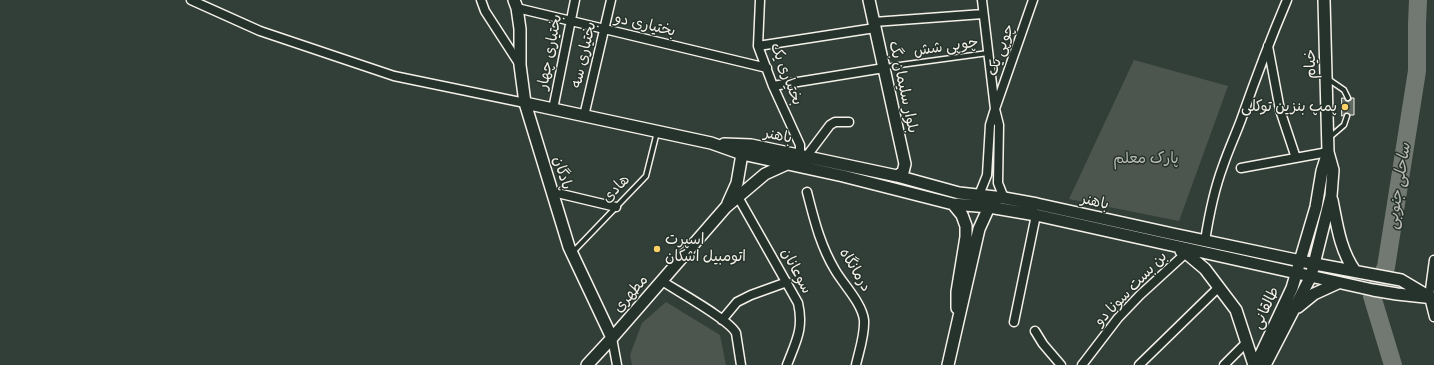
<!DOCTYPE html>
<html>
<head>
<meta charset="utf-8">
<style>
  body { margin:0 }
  canvas { display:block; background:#323e38 }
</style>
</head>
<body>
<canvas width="1434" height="365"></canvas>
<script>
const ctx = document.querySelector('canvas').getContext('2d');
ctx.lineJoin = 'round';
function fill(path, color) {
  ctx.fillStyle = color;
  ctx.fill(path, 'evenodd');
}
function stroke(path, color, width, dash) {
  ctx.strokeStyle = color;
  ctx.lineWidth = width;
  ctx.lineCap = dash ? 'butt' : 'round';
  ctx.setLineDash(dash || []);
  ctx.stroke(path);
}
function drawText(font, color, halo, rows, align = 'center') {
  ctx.font = font + ' "Patrick Hand","Playpen Sans Arabic",sans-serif';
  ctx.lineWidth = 3;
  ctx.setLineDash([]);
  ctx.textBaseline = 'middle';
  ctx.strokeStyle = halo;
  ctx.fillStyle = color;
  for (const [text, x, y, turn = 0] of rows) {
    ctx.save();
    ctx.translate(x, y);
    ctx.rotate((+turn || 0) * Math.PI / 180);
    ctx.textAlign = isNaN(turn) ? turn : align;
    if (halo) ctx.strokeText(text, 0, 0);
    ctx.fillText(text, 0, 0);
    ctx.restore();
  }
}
const green = new Path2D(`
  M1134,60L1228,86L1179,221L1069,199Z
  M666,302L720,335L726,365H632L630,355L642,323Z`);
const river = new Path2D(`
  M1393,365L1372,296L1386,267L1417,71V24L1418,0`);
const building = new Path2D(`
  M1342,98H1344L1346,101H1348L1351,100V98H1354V115H1350L1347,113L1342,116Z`);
const lane = new Path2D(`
  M885,67L988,53
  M1328,79L1344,90L1348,98
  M1330,137L1344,125L1347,116
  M572,253L646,176L657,132`);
const street = new Path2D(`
  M191,0L260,31L394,76L525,103
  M481,0L485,11L520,65
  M760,0L758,46L773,86L800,145V156
  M982,0L995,109L999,125L998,183L1004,198
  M517,8L767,68
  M874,22L983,14
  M758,46L875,28
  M1268,46L1280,110L1296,158
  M773,86L884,68
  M553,109L575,0
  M584,116L611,0
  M806,157L830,125L835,122H849
  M1241,168L1328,152
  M553,192L616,207
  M807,192C814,219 820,245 835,270C843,284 862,303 864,320C865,335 859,351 856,365
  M979,195L987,175L990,125L995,109L1033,0
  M738,197L798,303C804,329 796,341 787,365
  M1205,241C1209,215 1214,190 1223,166C1228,151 1235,136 1241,120C1255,80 1270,40 1287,0
  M1434,260L1429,297L1434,317
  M662,281C677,291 730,320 736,333L741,365
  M722,320L737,302L751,295L787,282
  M1014,322L1036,215
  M1035,331L1043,344L1061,365
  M612,338L617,365
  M1082,365L1118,318L1140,295L1186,253
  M1139,365L1219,287
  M1224,365L1246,343`);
const secondary = new Path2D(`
  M514,0L517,8L520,29V65L525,103L569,247L612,338
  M869,0L905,164L903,172L897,176
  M525,103L711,143L742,154L843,176L953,204L989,207L1036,215L1373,290L1397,294L1434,298
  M724,144L751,145L897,176L959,193L1004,198L1037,204L1173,234L1315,264L1401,280L1428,296
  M1332,200C1337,225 1340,250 1355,271
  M728,203L737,183L742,154L745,149
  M953,204L962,215L966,226V237L957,292V308
  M1181,251L1186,253L1205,269L1236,310L1254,365
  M1298,307L1314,294L1338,283
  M587,365L612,338L726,207L765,174L787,164
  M948,365L979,229L989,207
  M1254,365L1261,354L1292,288L1316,207L1322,171L1328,152
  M1265,365L1311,276L1331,196L1333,170L1328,152L1324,0`);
const markers = [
  [1345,107,4,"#ffd166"],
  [657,249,4,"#ffd166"]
];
const streetNames = [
  ["بختیاری دو",645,25,13],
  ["چوپی شش",946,47,-8],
  ["چوپی یک",1001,50,-70],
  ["بختیاری چهار",550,52,-79],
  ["بختیاری سه",584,55,-77],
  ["خیام",1311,64,-91],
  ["بختیاری یک",786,74,69],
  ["بلوار سلیمان بگ",903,87,78],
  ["باهنر",778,136,12],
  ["پادگان",562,173,73],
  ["هادی",616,189,-46],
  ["باهنر",1095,202,13],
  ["درمانگاه",855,270,59],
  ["سوعانان",796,271,62],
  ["بن بست سونا دو",1131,289,-46],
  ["مطهری",631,294,-49],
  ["طالقانی",1266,308,-65]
];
const poiNames = [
  ["پمپ بنزین توکلی",1337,107],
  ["اسپرت",665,240,"left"],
  ["اتومبیل اشکان",665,257,"left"]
];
const parkNames = [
  ["پارک معلم",1146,159]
];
const waterNames = [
  ["ساحلی جنوبی",1399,186,-81]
];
fill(green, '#4c564f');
stroke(river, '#727972', 18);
fill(building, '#5f6861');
stroke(building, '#f4f1e8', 1);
stroke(lane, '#f4f1e8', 7);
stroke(street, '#f4f1e8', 11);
stroke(secondary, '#f4f1e8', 14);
stroke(lane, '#26332d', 4);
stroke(street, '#26332d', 8);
stroke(secondary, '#26332d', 11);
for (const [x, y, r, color] of markers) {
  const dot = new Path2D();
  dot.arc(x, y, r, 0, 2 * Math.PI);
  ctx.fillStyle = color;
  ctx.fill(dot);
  stroke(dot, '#26332d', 1.5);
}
drawText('15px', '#f4f1e8', '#26332d', streetNames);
drawText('15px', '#f4f1e8', '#26332d', poiNames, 'right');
drawText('15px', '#b9bbb2', '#26332d', parkNames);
drawText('italic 16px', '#babbb3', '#26332d', waterNames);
</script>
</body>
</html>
